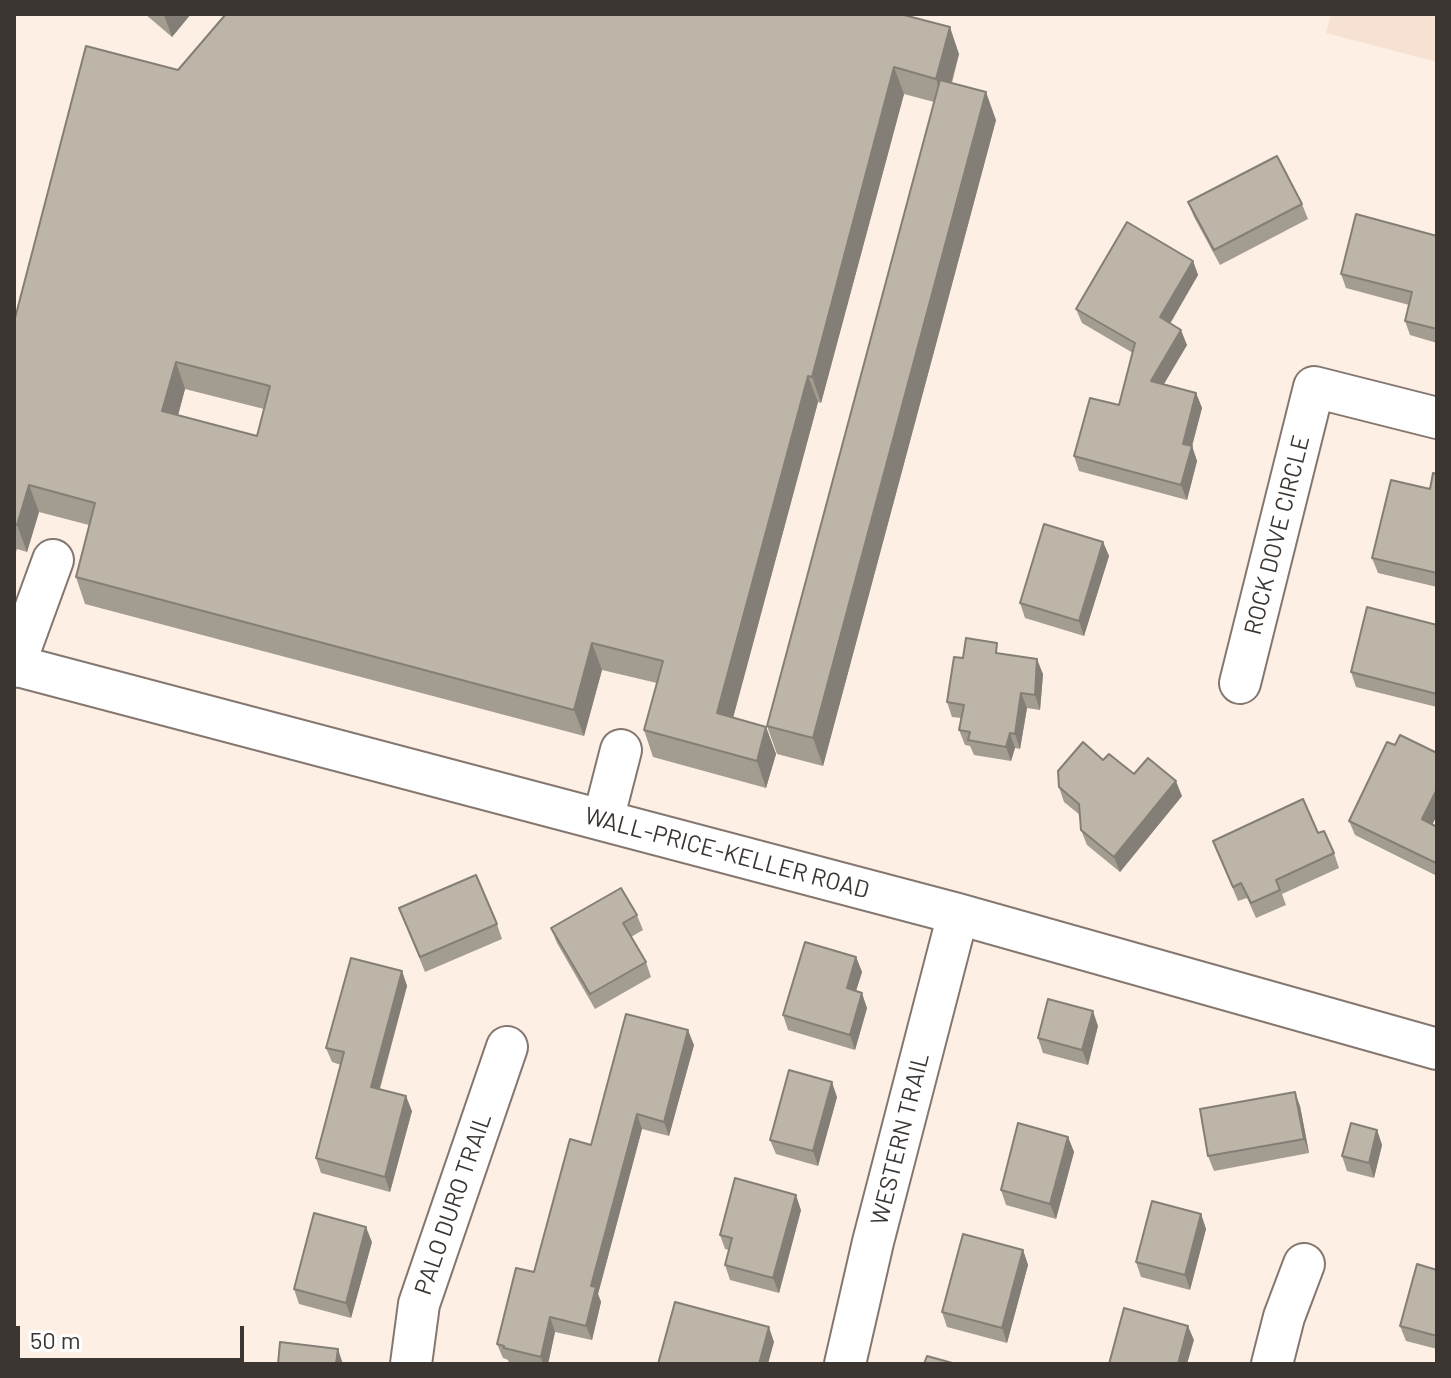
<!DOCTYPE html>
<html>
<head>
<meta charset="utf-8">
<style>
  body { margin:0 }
  #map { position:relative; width:1451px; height:1378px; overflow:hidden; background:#feefe5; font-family:Barlow,sans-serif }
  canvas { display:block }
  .frame { position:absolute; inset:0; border:16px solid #3c3633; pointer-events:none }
  .scale { position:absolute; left:16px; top:1326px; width:228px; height:36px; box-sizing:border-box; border:4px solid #3c3633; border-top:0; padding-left:10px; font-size:24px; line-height:28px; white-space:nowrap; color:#3c3633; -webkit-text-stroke:6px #fff; paint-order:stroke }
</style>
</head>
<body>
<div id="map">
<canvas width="1451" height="1378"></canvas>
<div class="frame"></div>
<div class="scale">50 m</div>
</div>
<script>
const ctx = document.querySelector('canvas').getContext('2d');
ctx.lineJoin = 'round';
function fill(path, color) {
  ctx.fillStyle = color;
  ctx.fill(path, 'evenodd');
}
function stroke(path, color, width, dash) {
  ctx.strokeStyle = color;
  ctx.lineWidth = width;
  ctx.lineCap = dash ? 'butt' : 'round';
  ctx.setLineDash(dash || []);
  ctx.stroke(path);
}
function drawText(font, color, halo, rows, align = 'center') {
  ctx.font = font + ' Barlow,sans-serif';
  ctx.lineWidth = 6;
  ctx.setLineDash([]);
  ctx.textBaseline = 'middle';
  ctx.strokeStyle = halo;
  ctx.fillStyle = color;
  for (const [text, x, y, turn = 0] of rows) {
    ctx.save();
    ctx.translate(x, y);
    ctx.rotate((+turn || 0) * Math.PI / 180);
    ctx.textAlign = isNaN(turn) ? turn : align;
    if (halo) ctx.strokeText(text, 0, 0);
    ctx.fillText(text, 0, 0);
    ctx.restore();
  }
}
const built = new Path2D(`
  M1331,14H1437V62L1326,33Z`);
const minor = new Path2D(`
  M14,665L958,914L1437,1049
  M14,667L53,560
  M1240,683L1314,387L1437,418
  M603,820L621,750
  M411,1364L419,1304L507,1047
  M845,1364L873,1242L958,914
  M1272,1364L1284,1317L1304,1264`);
const wall = new Path2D(`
  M145,14H191L172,37Z
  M959,54L952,83L996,120L823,766L777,754L767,726L934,102L904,94L821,403L818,402L733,718L766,727L776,754L766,788L653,757L644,730L657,683L602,670L584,736L85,604L76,577L89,525L39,512L27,552L17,549L16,552L14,551V322L178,70ZM185,389L264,409L257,436L178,415Z
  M1188,202L1302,204L1308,219L1220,265L1194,217Z
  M1437,236V343L1410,335L1405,321L1409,305L1346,288L1341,274Z
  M1193,261L1198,275L1170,324L1187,345L1163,384L1196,393L1202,408L1192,446L1197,461L1187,500L1079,471L1074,456L1119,405L1133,353L1082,323L1076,309Z
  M1437,474V587L1378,573L1372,558L1430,489Z
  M1103,542L1109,556L1084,636L1025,618L1020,603Z
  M1437,625V707L1356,687L1351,672Z
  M1001,654L1043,674L1040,710L1027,708L1020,749L1015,748L1011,761L974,755L970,746L965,745L959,730L961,718L952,717L947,702L963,658Z
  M1395,745L1432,824L1437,827V876L1355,835L1349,821Z
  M1103,760L1182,796L1120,872L1087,845L1081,830L1080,815L1064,802L1059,787Z
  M1318,833L1334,853L1339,868L1282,894L1286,905L1256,918L1247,898L1238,901L1213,841Z
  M399,908L497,924L502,939L425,972Z
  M637,915L643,930L631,937L646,962L651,977L595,1009L557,943L551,928Z
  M856,957L862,972L856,991L867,1008L855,1050L788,1030L783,1015Z
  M402,971L407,986L380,1089L412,1111L390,1192L321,1173L316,1158L341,1065L332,1062L326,1048Z
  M1098,1026L1088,1065L1043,1053L1038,1038Z
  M694,1045L669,1136L642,1129L598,1294L601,1302L592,1340L555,1332L548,1364H514L509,1363L508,1360L503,1358L497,1344L534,1272L591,1145Z
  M837,1097L818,1166L776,1154L770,1140Z
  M1300,1106L1309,1153L1214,1171L1208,1156Z
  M1377,1130L1382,1145L1374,1178L1347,1171L1342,1156Z
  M1068,1137L1074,1152L1056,1219L1006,1205L1001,1190Z
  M801,1210L779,1293L730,1280L725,1265L729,1250L725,1249L720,1235Z
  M1201,1214L1206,1229L1190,1290L1141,1277L1136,1262Z
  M372,1242L351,1318L299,1304L294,1289Z
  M1023,1250L1028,1265L1007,1343L947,1327L942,1312Z
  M1437,1270V1349L1406,1341L1400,1326Z`);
const shadedWall = new Path2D(`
  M165,14H191L172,37L164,15Z
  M950,27L959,54L945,105L936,79Z
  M894,67L904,94L821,403L812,377Z
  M986,92L996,120L823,766L813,738Z
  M1193,261L1198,275L1165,332L1160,317Z
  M1181,330L1187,345L1157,396L1151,381Z
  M176,362L185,389L172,438L162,411Z
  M808,376L818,402L727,740L717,713Z
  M1196,393L1202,408L1192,446L1197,461L1187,500L1181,485L1183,444Z
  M29,485L39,512L27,552L17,525Z
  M1103,542L1109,556L1084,636L1079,621Z
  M592,643L602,670L584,736L574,710Z
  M1037,659L1043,674L1040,710L1035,695Z
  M1021,693L1027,708L1020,749L1015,734Z
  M766,727L776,754L766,788L757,761Z
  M1010,733L1015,748L1011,761L1006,747Z
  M1176,781L1182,796L1120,872L1114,857Z
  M1437,789V815L1428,834L1422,819Z
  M856,957L862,972L852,1003L847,988Z
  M402,971L407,986L376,1101L371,1087Z
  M862,993L867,1008L855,1050L850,1035Z
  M1093,1011L1098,1026L1088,1065L1082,1050Z
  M688,1030L694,1045L669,1136L664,1122Z
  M832,1082L837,1097L818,1166L813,1151Z
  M1295,1092L1300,1106L1309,1153L1304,1139Z
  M406,1096L412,1111L390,1192L385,1177Z
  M637,1114L642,1129L598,1294L601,1302L592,1340L586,1326L591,1286Z
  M1377,1130L1382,1145L1374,1178L1369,1163Z
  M1068,1137L1074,1152L1056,1219L1050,1204Z
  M796,1195L801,1210L779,1293L773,1278Z
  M1201,1214L1206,1229L1190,1290L1185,1275Z
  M366,1227L372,1242L351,1318L346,1303Z
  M1023,1250L1028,1265L1007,1343L1002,1328Z
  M550,1317L555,1332L548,1364H543L541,1357Z
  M1188,1326L1194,1340L1187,1364H1178Z
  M769,1327L774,1342L768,1364H759Z
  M338,1349L343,1364H336Z`);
const building = new Path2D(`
  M226,14H900L950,27L936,79L894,67L812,377L808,376L717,713L766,727L757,761L644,730L663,661L592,643L574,710L76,577L95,503L29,485L17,525L14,524V322L86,46L178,70ZM176,362L270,386L257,436L162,411Z
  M940,80L986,92L813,738L767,726Z
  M1277,156L1302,204L1214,250L1188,202Z
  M1356,214L1437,236V329L1405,321L1412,292L1341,274Z
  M1127,222L1193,261L1160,317L1181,330L1151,381L1196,393L1183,444L1192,446L1181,485L1074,456L1090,398L1119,405L1135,343L1076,309Z
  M1433,473L1437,474V573L1372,558L1391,480L1430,489Z
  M1044,524L1103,542L1079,621L1020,603Z
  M1367,607L1437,625V694L1351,672Z
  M966,638L997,643L996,653L1037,659L1035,695L1021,693L1015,734L1010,733L1006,747L968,740L970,732L959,730L964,705L947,702L954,657L963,658Z
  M1400,735L1437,753V789L1422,819L1437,827V860L1436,863L1349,821L1387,742L1395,745Z
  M1083,742L1103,760L1109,754L1134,774L1148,758L1176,781L1114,857L1081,830L1079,804L1059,787L1058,771Z
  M1303,799L1318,833L1324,831L1334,853L1276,880L1280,890L1251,903L1241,883L1233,887L1213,841Z
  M476,875L497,924L420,957L399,908Z
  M621,888L637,915L623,923L646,962L590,994L551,928Z
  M805,942L856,957L847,988L862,993L850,1035L783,1015Z
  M351,958L402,971L371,1087L406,1096L385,1177L316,1158L344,1052L326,1048Z
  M1048,999L1093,1011L1082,1050L1038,1038Z
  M626,1014L688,1030L664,1122L637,1114L591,1286L596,1287L586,1326L550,1317L541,1357L504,1348V1346L497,1344L516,1268L534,1272L570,1139L591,1145Z
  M789,1070L832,1082L813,1151L770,1140Z
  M1295,1092L1304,1139L1208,1156L1200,1109Z
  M1018,1123L1068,1137L1050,1204L1001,1190Z
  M1351,1123L1377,1130L1369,1163L1342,1156Z
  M735,1178L796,1195L773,1278L725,1265L732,1238L720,1235Z
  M1152,1201L1201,1214L1185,1275L1136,1262Z
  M314,1213L366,1227L346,1303L294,1289Z
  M963,1234L1023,1250L1002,1328L942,1312Z
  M1417,1264L1437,1270V1336L1400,1326Z
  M675,1302L769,1327L759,1364H658Z
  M1124,1308L1188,1326L1178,1364H1109Z
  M280,1342L338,1349L336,1364H278Z
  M927,1356L956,1364H924Z`);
const streetNames = [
  ["ROCK DOVE CIRCLE",1277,535,-76],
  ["WALL-PRICE-KELLER ROAD",727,853,15],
  ["WESTERN TRAIL",900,1139,-76],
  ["PALO DURO TRAIL",453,1204,-71]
];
fill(built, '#f7e1d3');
stroke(minor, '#84776f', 44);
stroke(minor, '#fff', 40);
fill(wall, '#a39c90');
fill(shadedWall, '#847f76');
fill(building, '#bdb5a8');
stroke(building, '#847f76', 2);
drawText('24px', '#3c3633', '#fff', streetNames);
</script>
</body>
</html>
